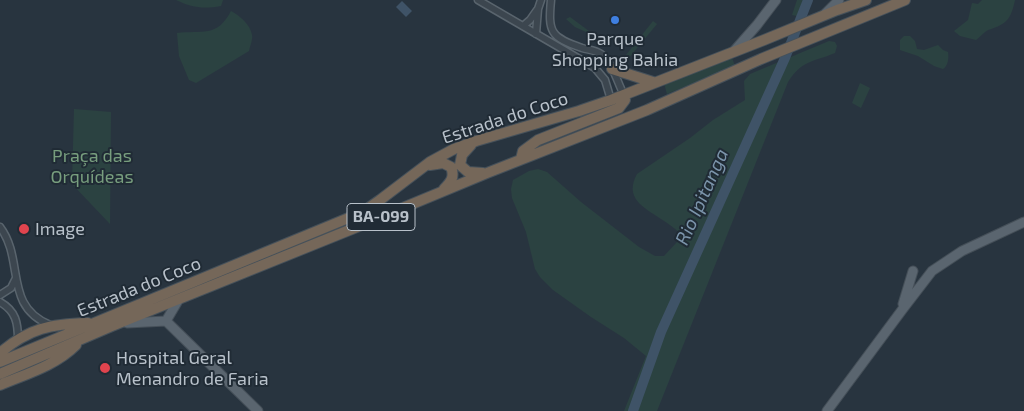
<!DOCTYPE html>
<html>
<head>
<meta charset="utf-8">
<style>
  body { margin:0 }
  canvas { display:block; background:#28343f }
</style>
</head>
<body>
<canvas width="1024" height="411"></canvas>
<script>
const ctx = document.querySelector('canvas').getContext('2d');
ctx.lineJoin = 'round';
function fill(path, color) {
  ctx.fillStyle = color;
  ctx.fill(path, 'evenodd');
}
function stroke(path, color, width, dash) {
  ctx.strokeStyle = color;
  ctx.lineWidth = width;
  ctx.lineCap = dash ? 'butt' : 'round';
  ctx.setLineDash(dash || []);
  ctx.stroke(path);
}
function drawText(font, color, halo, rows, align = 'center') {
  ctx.font = font + ' "Exo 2",sans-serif';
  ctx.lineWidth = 4;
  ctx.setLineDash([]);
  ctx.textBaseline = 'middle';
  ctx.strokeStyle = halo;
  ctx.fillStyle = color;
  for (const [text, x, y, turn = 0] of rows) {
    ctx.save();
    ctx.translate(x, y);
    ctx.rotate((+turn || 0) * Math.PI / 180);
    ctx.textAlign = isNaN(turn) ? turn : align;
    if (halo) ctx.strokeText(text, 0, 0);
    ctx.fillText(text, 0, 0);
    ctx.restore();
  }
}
const green = new Path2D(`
  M176,0H223L221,6C203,9 193,8 176,0Z
  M797,0H803L797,16L792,15Z
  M982,0H1015C1011,19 1007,24 988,30C984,32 980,37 976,40L960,36L954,31L968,20L972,3L978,4Z
  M231,11C240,16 250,24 252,35C253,39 250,46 249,51L196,83L189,80L179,56L177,33C202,30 217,38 231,11Z
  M570,17L597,37L575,27L566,19Z
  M653,21L657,24L628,59L626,55Z
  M904,36H910L915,41L917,49L924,50L938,45L943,50L948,52C949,58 948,66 943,69L934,66L918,56L900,50V40Z
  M829,41L835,42L837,46L835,53C813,62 802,60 788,82L657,411H624L646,356L624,338L591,317L553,290L540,277L535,269L526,232L512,198L511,189L513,180L529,171L538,169L547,172L581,202L639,247L655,256H664L677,242L680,233C674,228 668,223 661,219C643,207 624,198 637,174L690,138L713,120L745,100L744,81L750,74Z
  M731,55L735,66L667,94L664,83Z
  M860,83L870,88L861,108L852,103Z
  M74,109L111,112L110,224L72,184Z`);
const water = new Path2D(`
  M402,1L412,11L406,17L396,7Z`);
const river = new Path2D(`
  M633,411L661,332L785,58L808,0`);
const minor = new Path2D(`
  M478,0L595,68L605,80L611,100
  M551,0C548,32 550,37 582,48C589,50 595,50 601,54C613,63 617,82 624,95
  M523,26L530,20L537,10
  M536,34L538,9L541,0
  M0,227C25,260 3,306 50,325
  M0,295L11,288L16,278
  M0,302C16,311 18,323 18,340`);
const major = new Path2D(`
  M825,14L839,0
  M735,50L757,25L776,0
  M903,304L913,271
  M166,321L179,299
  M127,323L166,321L258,411
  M827,411L902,310L932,271L962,251L1024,222`);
const highway = new Path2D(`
  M612,69L653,82
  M471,145L462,155L460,165L468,172L483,173
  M521,159L523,151L538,140L619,108L625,100L624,95
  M430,165L443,163L451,167C455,177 451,182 444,189
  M0,353C29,328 51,324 88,323
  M0,362L363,212L380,200L430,162L454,149L476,141L579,111L611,100L764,40L837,10L866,0
  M0,374L112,326L352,229L487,173L647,110L761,59L905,0
  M0,385C26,374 55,366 76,345`);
const markers = [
  [615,20,5,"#3f7fe0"],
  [24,229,6,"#e0444e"],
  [105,368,6,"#e0444e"]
];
const shields = [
  [381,217,68]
];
const shieldNames = [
  ["BA-099",381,217]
];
const poiNames = [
  ["Parque",615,39,"center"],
  ["Shopping Bahia",615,60,"center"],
  ["Image",35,229],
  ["Hospital Geral",116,358],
  ["Menandro de Faria",116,379]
];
const streetNames = [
  ["Estrada do Coco",505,118,-18],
  ["Estrada do Coco",139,287,-22]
];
const parkNames = [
  ["Praça das",92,156],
  ["Orquídeas",92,177]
];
const waterNames = [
  ["Rio Ipitanga",702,197,-66]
];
fill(green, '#2b4241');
fill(water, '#3f5367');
stroke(river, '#3f5367', 10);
stroke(minor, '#59646d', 9);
stroke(major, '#454f58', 11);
stroke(highway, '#46515a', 12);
stroke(minor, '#3c464f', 6);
stroke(major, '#5a656f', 9);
stroke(highway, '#756759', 10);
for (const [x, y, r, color] of markers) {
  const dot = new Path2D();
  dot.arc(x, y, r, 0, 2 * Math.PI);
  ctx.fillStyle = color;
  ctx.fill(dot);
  stroke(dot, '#202b35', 2);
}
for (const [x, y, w] of shields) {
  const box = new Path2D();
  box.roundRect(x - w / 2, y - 13.5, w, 27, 4);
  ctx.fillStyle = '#202b35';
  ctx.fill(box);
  stroke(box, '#b8c1ca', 1);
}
drawText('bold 16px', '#b8c1ca', null, shieldNames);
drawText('18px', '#b8c1ca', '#202b35', poiNames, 'left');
drawText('18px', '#b8c1ca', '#202b35', streetNames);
drawText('18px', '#789e7e', '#202b35', parkNames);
drawText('italic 19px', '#7b94aa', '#202b35', waterNames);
</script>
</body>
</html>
